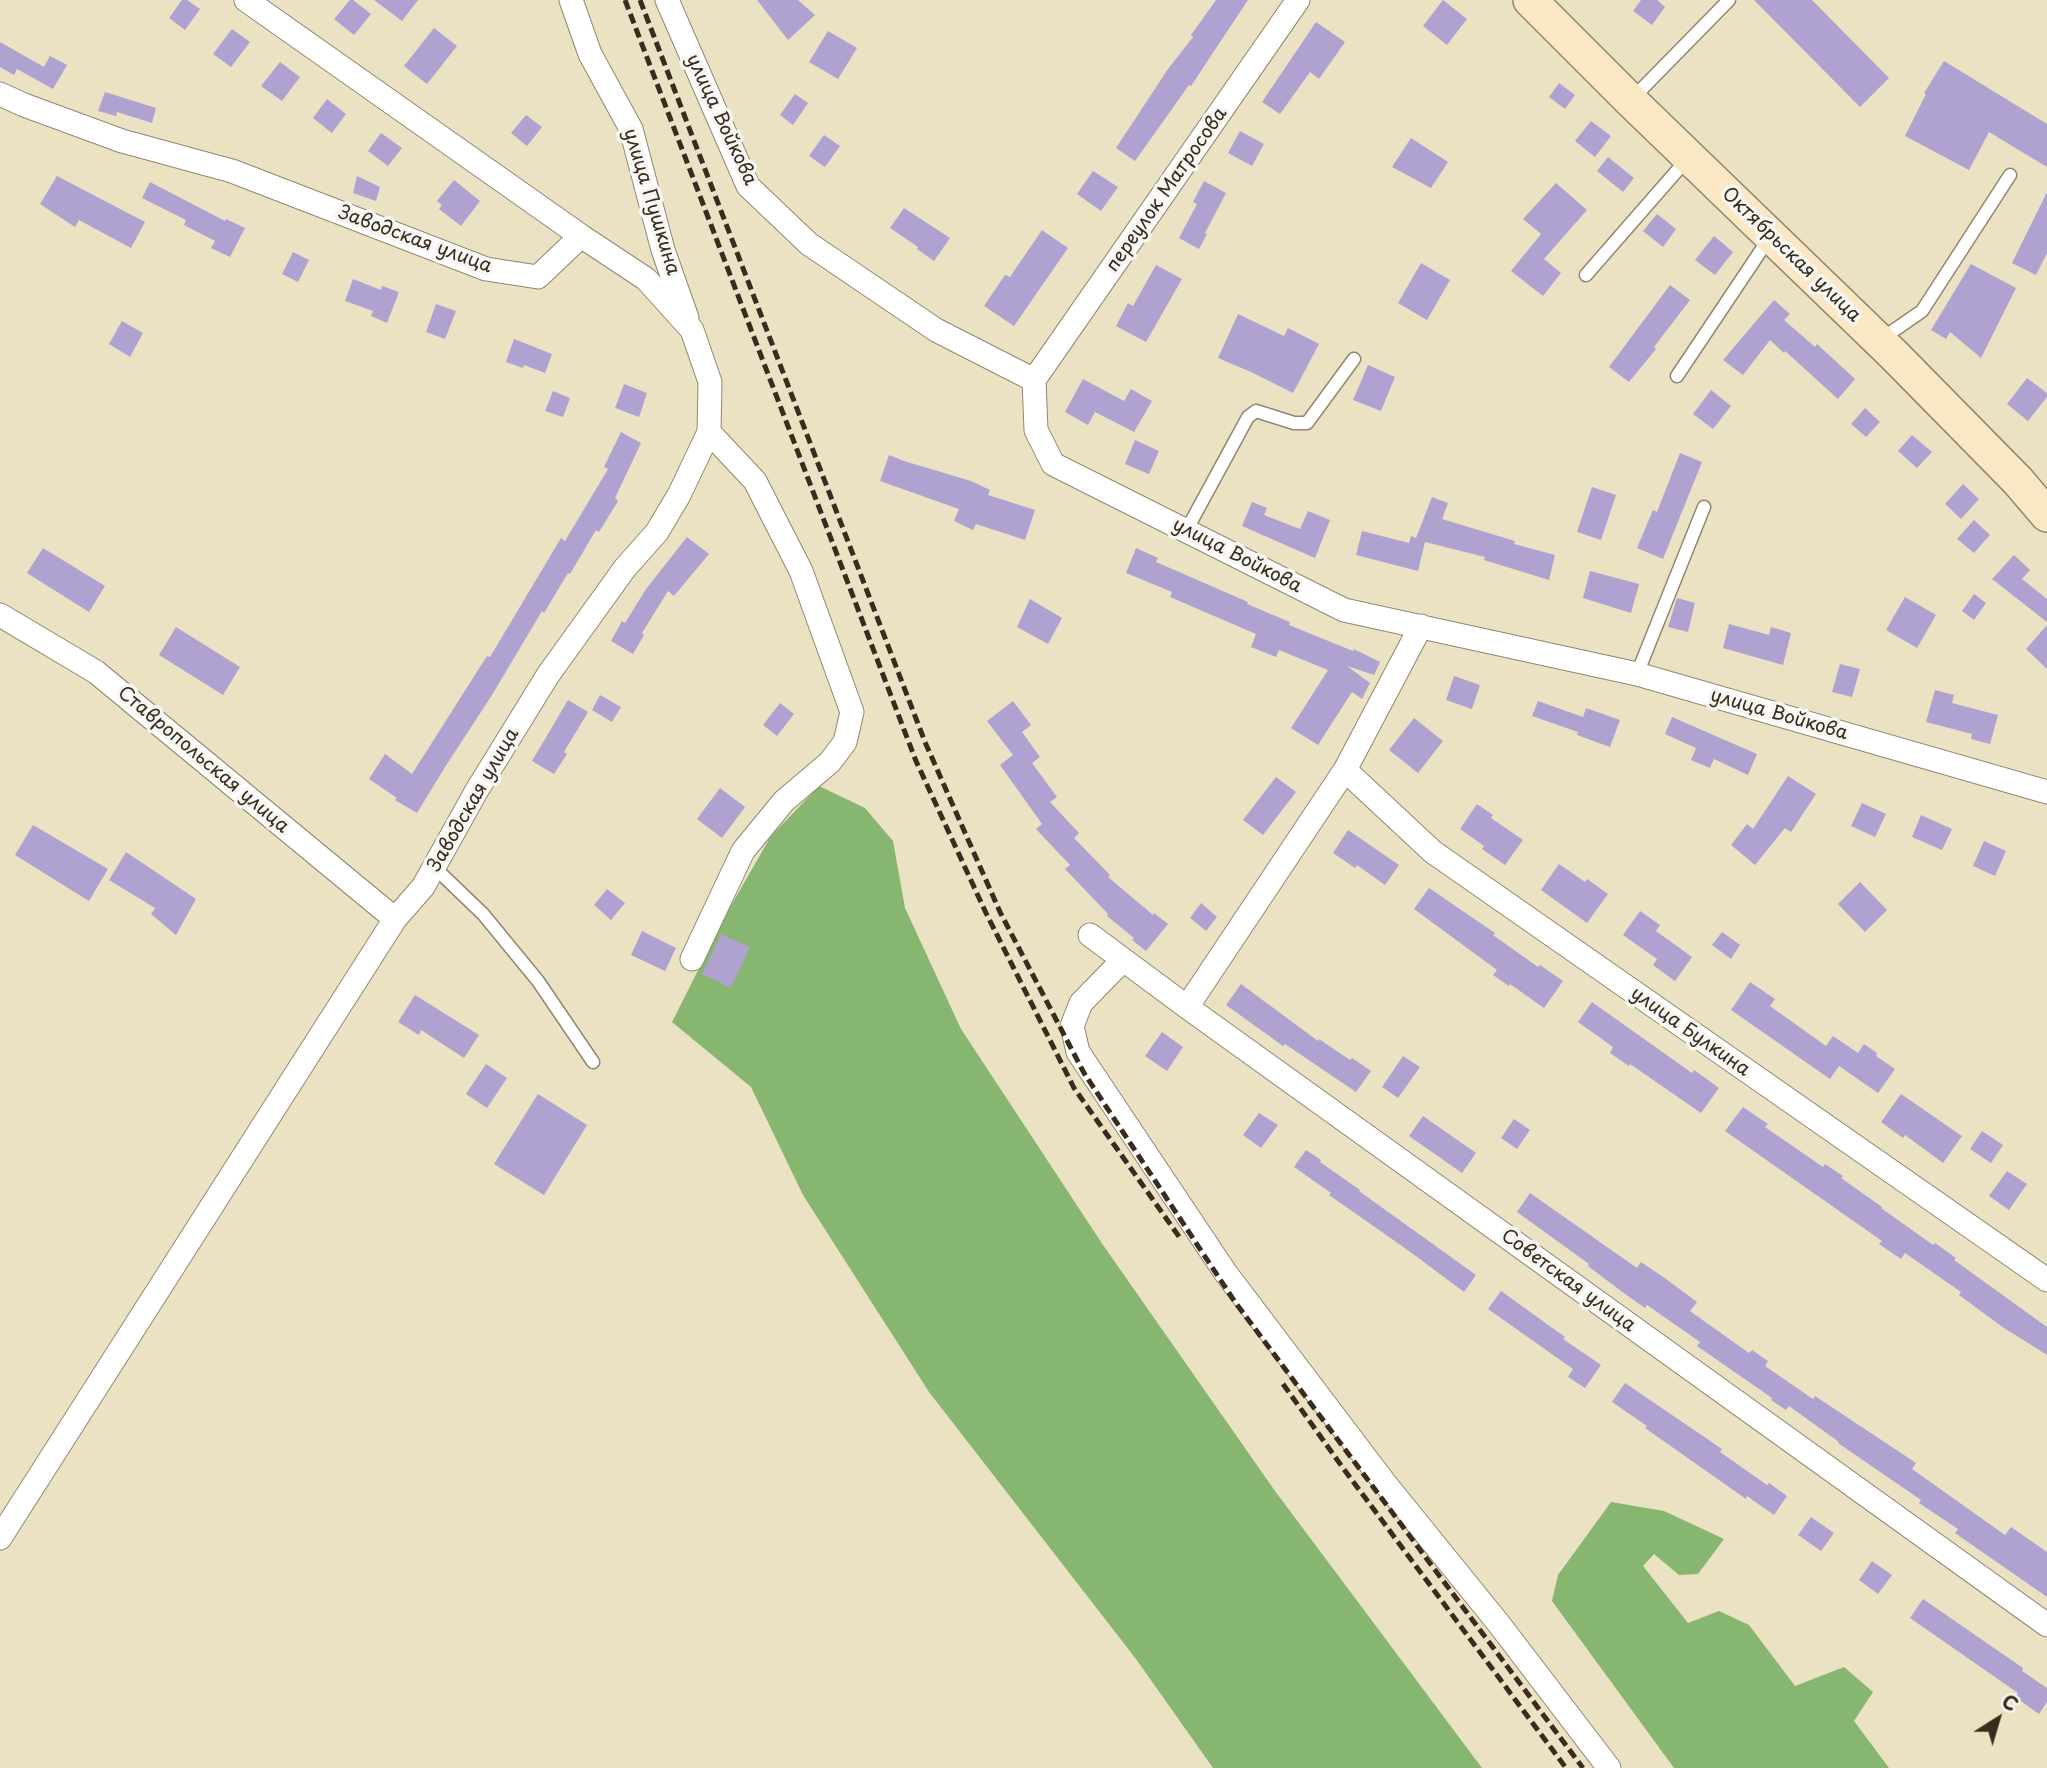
<!DOCTYPE html>
<html>
<head>
<meta charset="utf-8">
<style>
  body { margin:0 }
  #map { position:relative; width:2047px; height:1768px; overflow:hidden; background:#ebe2c3; font-family:"Playpen Sans",sans-serif }
  canvas { display:block }
  .north { position:absolute; left:1963px; top:1684px; width:70px; height:70px; -webkit-text-stroke:5px #f6f6f2; paint-order:stroke; rotate:37deg; font-size:19px; font-weight:700; line-height:28px; text-align:center; color:#3b2a1e }
  .north::after { content:''; display:block; margin:auto; width:24px; height:32px; background:#3b2a1e; clip-path:polygon(50% 0,100% 100%,50% 72%,0 100%) }
</style>
</head>
<body>
<div id="map">
<canvas width="2047" height="1768"></canvas>
<div class="north">С</div>
</div>
<script>
const ctx = document.querySelector('canvas').getContext('2d');
ctx.lineJoin = 'round';
function fill(path, color) {
  ctx.fillStyle = color;
  ctx.fill(path, 'evenodd');
}
function stroke(path, color, width, dash) {
  ctx.strokeStyle = color;
  ctx.lineWidth = width;
  ctx.lineCap = dash ? 'butt' : 'round';
  ctx.setLineDash(dash || []);
  ctx.stroke(path);
}
function drawText(font, color, halo, rows, align = 'center') {
  ctx.font = font + ' "Playpen Sans",sans-serif';
  ctx.lineWidth = 7;
  ctx.setLineDash([]);
  ctx.textBaseline = 'middle';
  ctx.strokeStyle = halo;
  ctx.fillStyle = color;
  for (const [text, x, y, turn = 0] of rows) {
    ctx.save();
    ctx.translate(x, y);
    ctx.rotate((+turn || 0) * Math.PI / 180);
    ctx.textAlign = isNaN(turn) ? turn : align;
    if (halo) ctx.strokeText(text, 0, 0);
    ctx.fillText(text, 0, 0);
    ctx.restore();
  }
}
const forest = new Path2D(`
  M819,786L865,808L893,841L905,908L961,1029L1103,1245L1275,1491L1482,1768H1213L1136,1659L929,1392L803,1195L751,1087L672,1022L729,909L771,836Z
  M1611,1502L1664,1511L1724,1539L1698,1574L1679,1575L1654,1554L1643,1566L1688,1623L1719,1611L1749,1625L1795,1686L1844,1667L1873,1692L1854,1721L1889,1768H1674L1552,1601L1558,1575Z`);
const building = new Path2D(`
  M182,0H187L200,9L185,30L169,18Z
  M350,0H353L371,14L354,35L334,19Z
  M374,0H418L402,21Z
  M757,0H798L815,15L788,40Z
  M1216,0H1248L1191,86L1189,85L1135,161L1116,148L1168,69L1193,37L1191,35Z
  M1443,0L1467,19L1447,45L1423,26Z
  M1641,0H1657L1665,7L1652,25L1633,11Z
  M1754,0H1812L1889,78L1860,107Z
  M1316,22L1345,42L1319,79L1310,72L1280,114L1262,102Z
  M434,28L457,46L427,84L404,66Z
  M232,29L250,42L231,67L213,54Z
  M828,31L857,48L838,79L809,62Z
  M0,42L44,67L50,56L67,65L53,89L17,69L14,75L0,67Z
  M1944,61L2047,124V167L1989,132L1969,170L1905,136L1926,94L1924,93Z
  M280,62L300,77L282,101L261,86Z
  M1559,83L1575,95L1565,109L1549,97Z
  M105,92L156,108L152,123L117,112L116,116L98,111Z
  M795,94L808,103L793,125L780,115Z
  M327,99L346,114L332,133L313,118Z
  M526,115L542,127L527,146L511,133Z
  M1591,121L1611,136L1595,157L1575,141Z
  M1240,131L1264,144L1252,166L1228,153Z
  M381,133L402,148L388,166L368,151Z
  M824,135L840,146L825,167L809,156Z
  M1411,138L1448,162L1431,188L1392,167Z
  M1608,157L1634,178L1623,192L1597,171Z
  M1093,171L1118,187L1101,211L1077,194Z
  M57,176L145,222L131,248L79,220L75,227L40,204Z
  M357,176L380,187L376,201L353,193Z
  M454,180L480,201L461,226L439,209L442,205L437,201Z
  M1204,181L1226,193L1205,233L1207,234L1199,249L1179,238L1197,204L1193,202Z
  M150,182L225,221L226,219L245,228L230,257L211,248L215,241L184,225L186,220L142,198Z
  M1556,183L1587,210L1544,259L1561,273L1543,296L1511,271L1541,234L1523,219Z
  M2047,192V253L2036,275L2012,263Z
  M904,208L950,238L934,261L917,249L918,247L890,228Z
  M1657,214L1676,229L1663,247L1643,231Z
  M1042,230L1068,248L1014,326L984,306L1005,275L1010,277Z
  M1714,236L1733,252L1715,275L1695,260Z
  M293,252L309,260L298,282L282,274Z
  M1421,263L1450,280L1427,320L1398,303Z
  M1971,264L2016,288L1981,358L1950,332L1946,339L1931,330Z
  M1156,265L1182,279L1146,342L1116,326L1128,303L1133,306Z
  M353,279L381,290L382,286L399,292L387,323L371,316L373,311L345,301Z
  M1670,285L1690,300L1654,347L1656,349L1629,382L1609,367Z
  M1774,300L1790,314L1784,320L1815,347L1817,344L1855,379L1838,399L1785,351L1784,353L1770,340L1743,375L1723,360Z
  M436,304L456,311L445,339L426,332Z
  M1238,314L1284,336L1288,328L1319,344L1293,393L1251,372L1218,358Z
  M122,321L143,333L130,357L109,344Z
  M514,339L552,354L545,373L524,365L523,368L506,362Z
  M1368,365L1395,377L1381,411L1353,400Z
  M2027,378L2047,393V397L2028,421L2007,404Z
  M1083,379L1124,401L1131,389L1152,401L1134,432L1095,412L1088,425L1065,412Z
  M624,384L647,393L639,417L615,408Z
  M1711,390L1731,406L1713,429L1693,414Z
  M553,391L570,398L563,417L545,411Z
  M1865,408L1880,422L1866,437L1851,424Z
  M621,432L641,443L615,498L618,501L599,532L596,530L570,574L568,573L544,613L542,611L492,695L447,764L417,813L395,800L397,798L369,779L385,754L412,774L487,656L490,657L561,538L565,541L608,469L604,467Z
  M1912,435L1932,452L1917,468L1898,451Z
  M1135,440L1159,451L1149,474L1125,464Z
  M1680,453L1702,462L1663,559L1637,548L1653,510L1657,512Z
  M889,455L904,461L971,481L990,490L988,495L1035,510L1025,540L976,524L973,530L954,521L959,509L880,481Z
  M1963,484L1979,499L1961,519L1945,504Z
  M1592,487L1616,495L1601,540L1577,532Z
  M1432,497L1448,503L1442,519L1515,541L1514,544L1555,555L1549,580L1484,560L1485,557L1425,542L1418,571L1356,555L1362,531L1409,543L1411,536L1416,538Z
  M1252,502L1267,508L1264,515L1300,529L1308,511L1330,520L1315,558L1242,526Z
  M1974,520L1990,535L1974,553L1957,539Z
  M687,537L709,554L674,596L668,591L642,633L644,635L633,654L611,641L622,621L625,623L646,589Z
  M43,548L105,586L89,612L27,573Z
  M1136,548L1158,558L1156,562L1248,602L1247,604L1290,622L1289,625L1353,651L1354,649L1380,662L1374,675L1347,666L1370,683L1362,699L1352,692L1318,745L1291,728L1328,670L1279,650L1276,657L1251,647L1256,634L1170,597L1172,592L1126,573Z
  M2014,555L2030,570L2022,579L2047,599V622L1992,579Z
  M1590,571L1639,584L1631,613L1583,598Z
  M1974,594L1986,603L1974,620L1962,611Z
  M1905,597L1936,615L1917,648L1886,630Z
  M1677,598L1695,603L1688,632L1668,627Z
  M1030,599L1062,618L1048,644L1017,627Z
  M1729,624L1769,635L1771,627L1791,633L1783,665L1723,648Z
  M2047,625V669L2026,649Z
  M176,627L240,667L223,695L159,655Z
  M1840,664L1860,669L1852,697L1832,692Z
  M1454,676L1480,685L1472,709L1446,700Z
  M1935,690L1954,695L1952,703L1998,715L1990,744L1971,739L1972,734L1926,722Z
  M600,695L621,707L612,722L592,710Z
  M568,700L588,712L564,752L567,754L554,774L532,761Z
  M1013,701L1031,725L1022,732L1040,757L1032,763L1057,797L1050,802L1079,833L1074,838L1110,875L1108,877L1153,915L1154,913L1168,924L1146,951L1132,940L1134,938L1107,916L1108,914L1065,869L1070,865L1036,829L1042,824L1000,765L1013,755L987,721Z
  M1538,701L1583,717L1586,708L1620,720L1610,747L1577,735L1578,732L1532,716Z
  M780,703L794,714L777,736L763,725Z
  M1672,717L1757,754L1748,775L1714,759L1710,768L1691,760L1696,748L1665,734Z
  M1414,718L1443,741L1418,773L1389,750Z
  M1788,776L1816,794L1791,832L1785,828L1755,865L1731,845L1747,824L1753,829Z
  M1276,777L1296,792L1263,835L1243,820Z
  M720,788L745,807L722,838L697,819Z
  M1862,803L1886,814L1875,837L1851,826Z
  M1477,804L1493,815L1491,818L1523,840L1505,865L1482,849L1484,846L1460,829Z
  M1921,815L1952,829L1942,850L1912,837Z
  M33,825L108,869L89,901L15,855Z
  M1348,830L1399,865L1385,885L1357,865L1355,868L1333,853Z
  M1984,841L2006,851L1995,876L1973,866Z
  M126,852L196,899L176,935L151,914L155,908L109,880Z
  M1559,864L1585,882L1587,879L1608,894L1587,923L1541,890Z
  M1860,882L1887,910L1865,932L1838,904Z
  M1429,888L1495,933L1493,935L1538,967L1540,965L1563,981L1544,1008L1510,984L1509,986L1493,975L1497,970L1414,909Z
  M607,889L625,903L611,920L594,905Z
  M1201,903L1217,917L1206,931L1190,918Z
  M1640,911L1660,925L1656,931L1692,957L1675,981L1653,965L1657,959L1623,935Z
  M642,931L676,948L665,971L631,955Z
  M1722,932L1740,945L1731,959L1712,945Z
  M721,934L750,947L731,988L702,974Z
  M1750,982L1775,999L1770,1006L1826,1046L1833,1036L1858,1053L1864,1044L1877,1053L1876,1056L1895,1069L1878,1093L1839,1066L1830,1079L1731,1010Z
  M1241,984L1318,1041L1319,1039L1350,1060L1352,1058L1371,1071L1356,1092L1285,1044L1283,1046L1226,1005Z
  M415,995L479,1035L464,1058L421,1030L419,1035L398,1022Z
  M1592,1002L1692,1073L1694,1070L1719,1088L1701,1113L1630,1064L1629,1066L1610,1053L1613,1047L1578,1022Z
  M1162,1032L1183,1047L1167,1071L1145,1056Z
  M1403,1056L1420,1067L1398,1098L1382,1087Z
  M486,1064L507,1078L487,1108L466,1094Z
  M538,1094L587,1125L544,1195L494,1164Z
  M1901,1094L1962,1136L1943,1163L1905,1135L1903,1138L1881,1122Z
  M1743,1107L1768,1124L1765,1127L1823,1167L1825,1164L1843,1176L1841,1178L1882,1207L1881,1208L1933,1245L1935,1243L1956,1258L1954,1260L2047,1327V1355L2001,1326L1959,1295L1961,1292L1905,1253L1901,1259L1879,1244L1882,1241L1725,1131Z
  M1259,1113L1278,1125L1261,1148L1243,1135Z
  M1423,1116L1476,1153L1462,1173L1409,1136Z
  M1514,1119L1530,1130L1517,1149L1501,1138Z
  M1982,1131L2003,1145L1991,1163L1970,1149Z
  M1306,1150L1321,1160L1320,1162L1360,1190L1359,1191L1476,1275L1464,1292L1409,1251L1329,1195L1331,1193L1294,1167Z
  M2007,1171L2027,1184L2009,1210L1989,1196Z
  M1530,1193L1637,1268L1641,1262L1666,1279L1697,1302L1690,1311L1749,1353L1752,1350L1768,1361L1765,1366L1813,1399L1815,1396L1916,1463L1912,1469L2005,1535L2011,1527L2047,1552V1597L1955,1533L1958,1529L1919,1503L1921,1500L1838,1443L1839,1442L1789,1406L1786,1410L1771,1400L1772,1398L1697,1346L1700,1342L1647,1305L1645,1308L1621,1291L1588,1266L1589,1264L1517,1212Z
  M1501,1291L1565,1337L1563,1339L1601,1365L1585,1388L1568,1377L1573,1369L1488,1309Z
  M1625,1383L1722,1449L1720,1452L1767,1485L1769,1483L1787,1496L1774,1515L1747,1496L1746,1499L1645,1428L1647,1426L1612,1402Z
  M1811,1517L1834,1533L1821,1551L1798,1535Z
  M1872,1561L1892,1575L1878,1594L1859,1580Z
  M1923,1599L2023,1668L2022,1671L2047,1688V1702L2039,1714L2015,1697L2018,1693L1910,1618Z`);
const lane = new Path2D(`
  M1631,100L1729,0
  M1586,275L1689,157
  M1880,340L1922,311L2010,175
  M1677,376L1770,237
  M1186,531L1248,417L1256,411L1294,423H1307L1354,359
  M1637,674L1704,507
  M434,867L483,914L538,981L593,1062`);
const street = new Path2D(`
  M571,0L590,54L631,129L663,250L687,318
  M667,0L748,186L809,244L936,330L1034,380
  M0,94L24,105L122,141L232,171L486,269L538,277L581,236
  M1034,380L1036,430L1053,464L1344,610L1637,674L2047,792
  M1034,380L1298,0
  M0,615L96,672L395,919
  M1345,770L1433,852L2047,1280
  M1090,935L1187,1007L2047,1625
  M692,959L743,851L784,801L830,762L845,742L852,712L801,571L755,481L709,432
  M1123,960L1081,1003L1072,1026L1078,1052L1225,1272L1384,1482L1499,1624L1609,1768
  M1187,1007L1345,770L1421,626
  M0,1538L395,919L423,887L477,790L548,675L625,568L657,532L679,495L709,432L710,382L692,330L646,279L581,236L246,0`);
const secondary = new Path2D(`
  M1530,0L1631,101L1894,355L2018,481L2047,515`);
const rail = new Path2D(`
  M625,0L916,761L986,913L1074,1088L1180,1238
  M640,0L925,742L1000,912L1084,1073L1235,1302L1583,1768
  M1283,1384L1343,1468L1566,1768`);
const streetNames = [
  ["улица Войкова",721,120,65],
  ["переулок Матросова",1167,190,-55],
  ["улица Пушкина",651,202,73],
  ["Заводская улица",415,240,20],
  ["Октябрьская улица",1791,255,44],
  ["улица Войкова",1237,556,27],
  ["улица Войкова",1779,715,16],
  ["Ставропольская улица",203,760,40],
  ["Заводская улица",474,800,-60],
  ["улица Булкина",1690,1032,35],
  ["Советская улица",1568,1281,36]
];
fill(forest, '#86b66f');
fill(building, '#afa2d0');
stroke(lane, '#938670', 15);
stroke(street, '#938670', 25);
stroke(secondary, '#938670', 36);
stroke(lane, '#fff', 12);
stroke(street, '#fff', 23);
stroke(secondary, '#fae7c3', 33);
stroke(rail, '#3b2a1e', 5, [10, 5]);
drawText('19px', '#3b2a1e', '#f6f6f2', streetNames);
</script>
</body>
</html>
